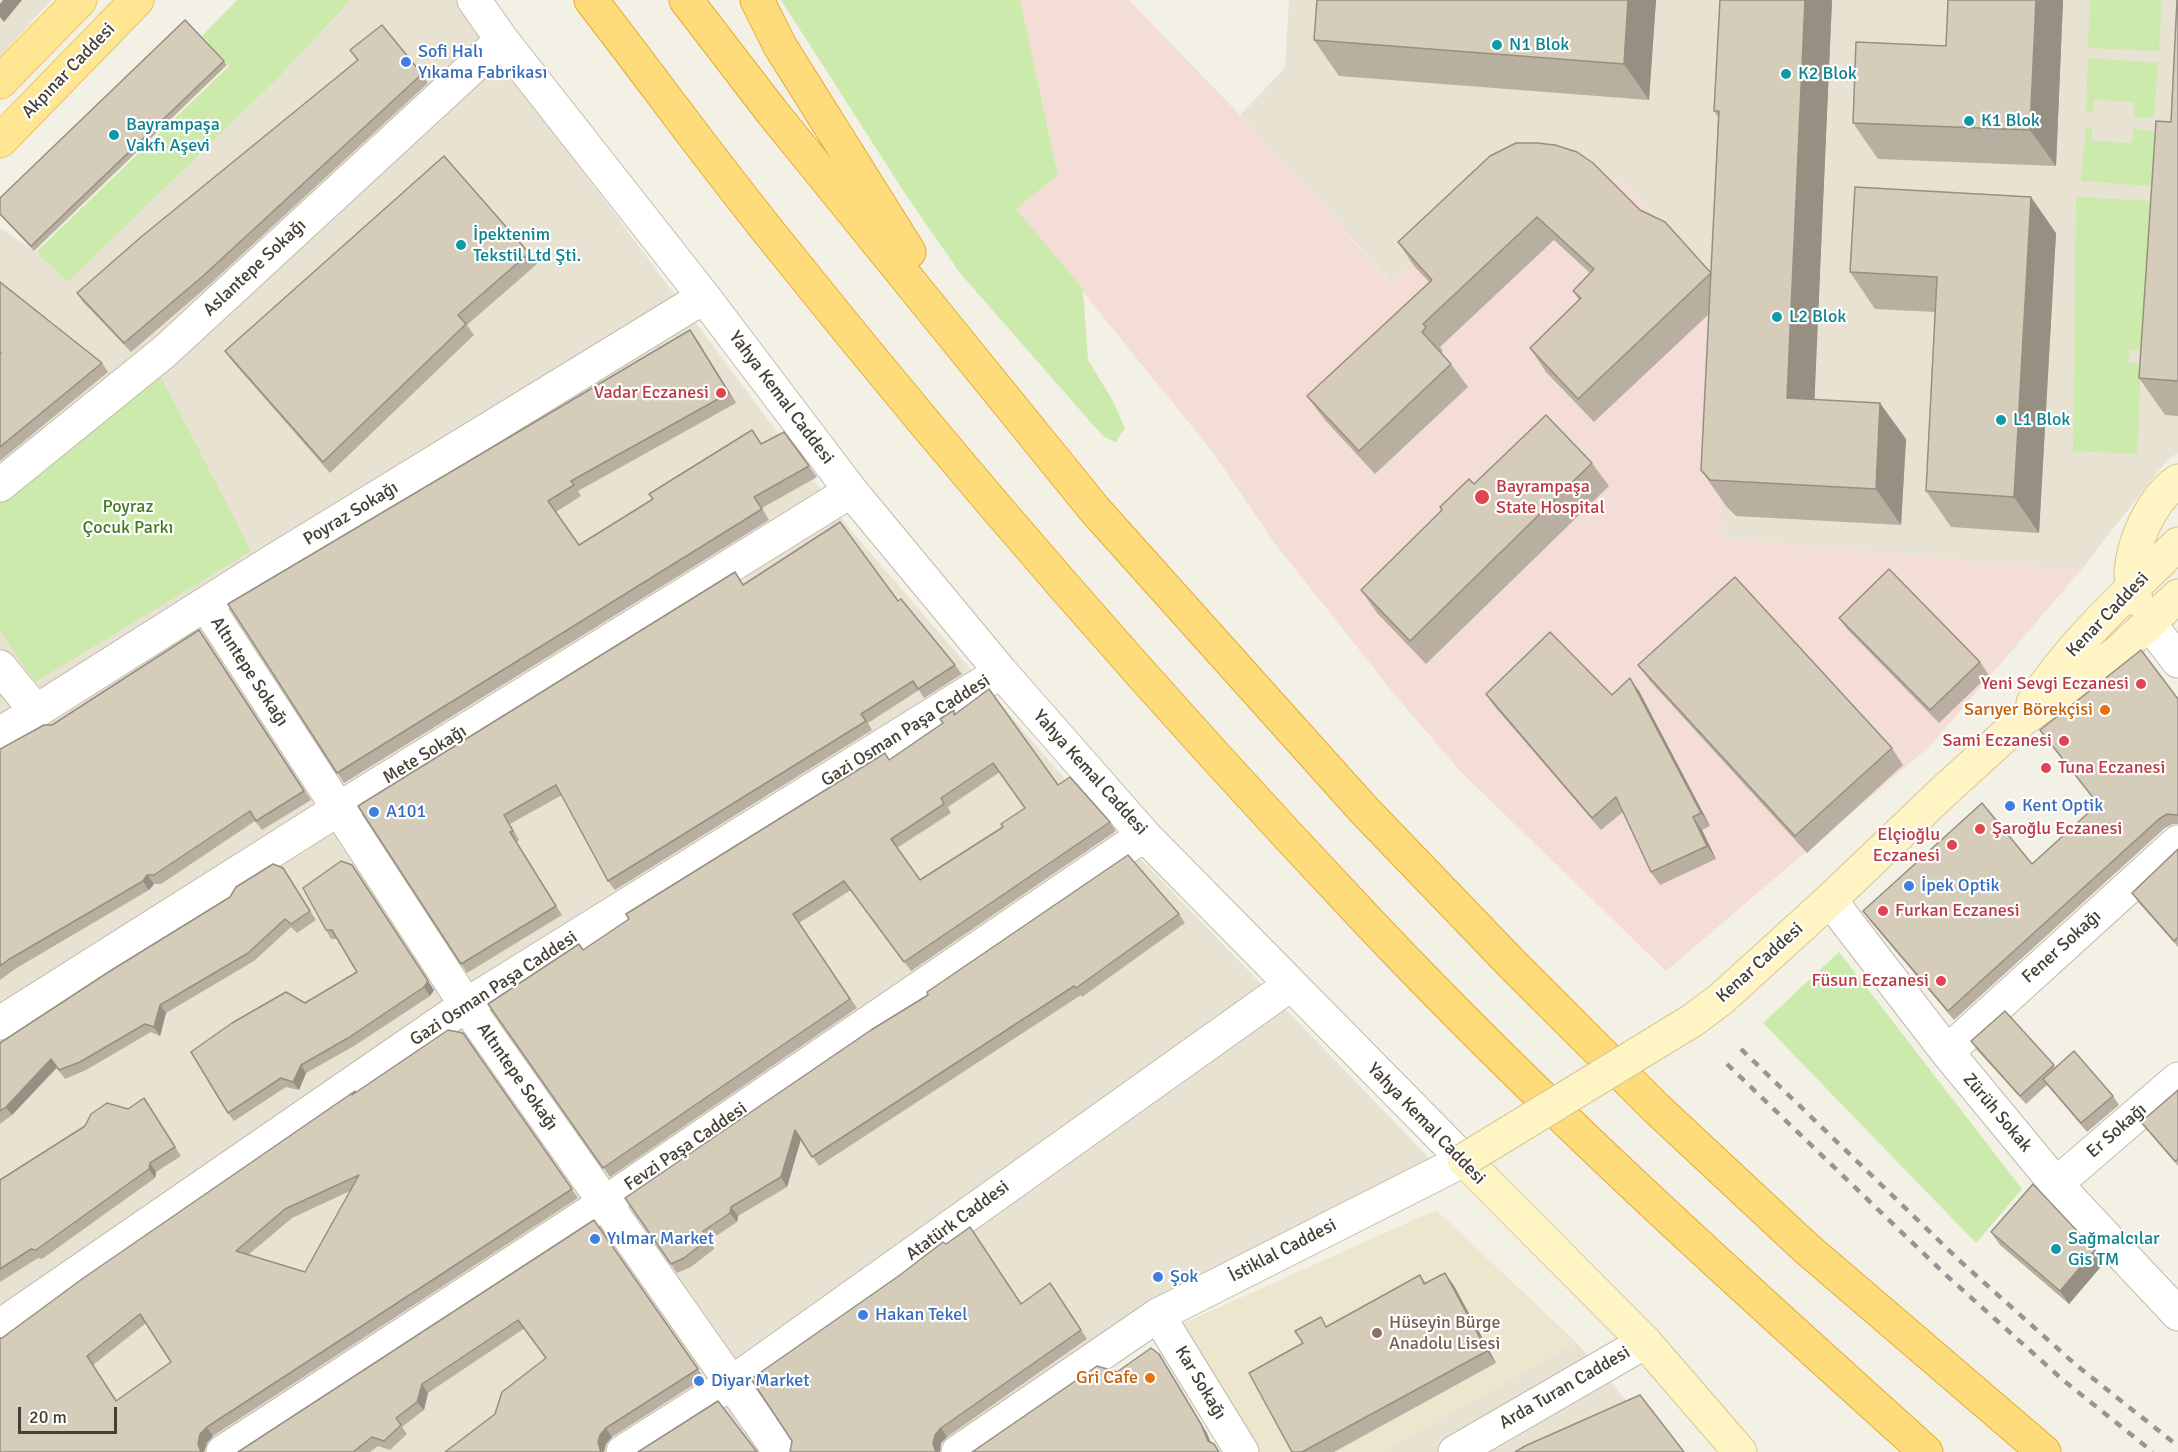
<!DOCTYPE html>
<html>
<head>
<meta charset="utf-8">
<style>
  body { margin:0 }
  #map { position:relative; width:2178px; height:1452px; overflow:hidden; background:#f3f0e5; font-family:Signika,sans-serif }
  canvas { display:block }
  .scale { position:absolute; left:18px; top:1407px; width:99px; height:27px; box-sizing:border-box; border:3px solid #464034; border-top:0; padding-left:8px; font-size:18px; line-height:21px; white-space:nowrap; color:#464034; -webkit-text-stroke:4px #fff; paint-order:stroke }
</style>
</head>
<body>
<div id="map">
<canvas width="2178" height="1452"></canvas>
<div class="scale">20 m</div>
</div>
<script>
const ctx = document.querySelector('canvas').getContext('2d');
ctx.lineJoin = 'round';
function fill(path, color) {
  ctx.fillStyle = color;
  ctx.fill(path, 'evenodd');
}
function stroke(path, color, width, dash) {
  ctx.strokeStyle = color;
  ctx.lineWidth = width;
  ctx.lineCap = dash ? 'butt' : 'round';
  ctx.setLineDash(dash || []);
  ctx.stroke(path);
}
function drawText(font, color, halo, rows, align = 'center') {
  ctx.font = font + ' Signika,sans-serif';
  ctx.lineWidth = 4.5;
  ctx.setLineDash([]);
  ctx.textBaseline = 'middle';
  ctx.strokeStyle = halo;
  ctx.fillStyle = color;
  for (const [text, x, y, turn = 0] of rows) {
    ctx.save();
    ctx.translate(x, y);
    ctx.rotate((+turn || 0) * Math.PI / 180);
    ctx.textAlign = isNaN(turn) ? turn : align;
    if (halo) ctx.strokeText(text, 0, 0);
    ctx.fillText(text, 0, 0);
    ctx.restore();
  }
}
const residential = new Path2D(`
  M0,0H51L0,57Z
  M351,0H455L849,528L1076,792L1431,1160L1153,1301L937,1452H0V228L36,252L68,282L276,80Z
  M1289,0H2178V453L2168,459L2080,571L1720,538L1730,287L1619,181L1589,165L1510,169L1391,282L1240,115L1285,68Z
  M1576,1342L1671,1452H1382Z`);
const education = new Path2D(`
  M1436,1210L1576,1342L1382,1452H1259L1182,1324Z`);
const medical = new Path2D(`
  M1020,0H1129L1240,115L1390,282L1510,169L1589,165L1619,181L1730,287L1720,538L2080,571L1930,746L1666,971L1460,771L1395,695L1273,541L1215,455L1016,209L1058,174Z`);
const green = new Path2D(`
  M237,0H351L276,80L68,282L36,252L229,66L202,36Z
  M781,0H1020L1058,175L1016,209L1083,289L1088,360L1113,401L1125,428L1116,442L1104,437L1087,418L960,273L908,198Z
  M2090,0H2162L2159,51L2088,48Z
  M2088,58L2158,63L2154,118L2134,117V102L2094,100L2092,112H2086Z
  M2086,128H2092V141L2132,143L2134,129L2155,131L2151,186L2081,181Z
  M2076,197L2150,201L2143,350L2130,349L2128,362L2141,365L2137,454L2073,451Z
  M161,377L251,551L35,682L0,631V499Z
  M1839,952L2022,1189L1976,1243L1763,1023Z`);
const minor = new Path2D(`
  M474,0L502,40L704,297L851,491L1001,672L1144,835L1464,1160
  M0,485L164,352L502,40
  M206,605L466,1005L780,1452
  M0,667L36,711
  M0,734L270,563L704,297
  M1830,900L1947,1052L2056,1184L2178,1314
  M0,1023L337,810L851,491
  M1947,1052L2178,842
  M2056,1184L2178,1079
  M1158,1315L1242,1452
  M0,1326L466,1005L1001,672
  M223,1452L606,1202L1144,835
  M623,1452L730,1384L1290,985`);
const tertiary = new Path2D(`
  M2149,623L2178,661
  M958,1452L1158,1315L1464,1160
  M1455,1452L1645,1342`);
const secondary = new Path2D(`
  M2136,599C2119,567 2149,499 2178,481
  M2033,703C2072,642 2127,594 2178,544
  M1693,1020L1721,999L1830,900L1943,792L2022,720L2117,653L2178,596
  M1464,1160L1645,1342L1740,1452`);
const primary = new Path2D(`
  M0,82L80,0
  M0,141L137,0`);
const trunk = new Path2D(`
  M591,0C656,84 718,170 785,252C969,482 1163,704 1365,918C1542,1106 1734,1279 1926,1452
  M686,0L772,112L1095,510L1363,809L1511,963L1656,1108L1806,1248L2044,1452
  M757,0L780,46L909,252`);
const rail = new Path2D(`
  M1741,1049L1960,1261L2076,1365L2178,1446
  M1727,1064L1947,1276L2063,1380L2153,1452`);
const secondaryBridge = new Path2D(`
  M1464,1160L1693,1020`);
const wall = new Path2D(`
  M1656,0L1649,100L1339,76L1314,40Z
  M1720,0H1832L1814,399L1906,439L1901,525L1736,516L1726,506L1701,470L1709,314L1594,422L1546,372L1530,348L1579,300L1573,291L1590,273L1554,240L1440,347L1443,351L1441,353L1451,364L1468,387L1375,474L1324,419L1307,396L1429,282L1414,266L1398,242L1490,156L1640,210L1711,273L1718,117L1714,111Z
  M1948,0H2063L2056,166L1878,159L1853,123L1946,46Z
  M2178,0V416L2165,415L2139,378L2171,122Z
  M350,50L422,74L428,83L209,285L131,352L83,302L77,293L358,61Z
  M224,61L227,65L34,251L0,215V198Z
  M2056,233L2039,533L1951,527L1926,491L1935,312L1875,309L1850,272Z
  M529,253L537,264L467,325L474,335L330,473L233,362L225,351Z
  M0,282L102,363L108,372L0,461Z
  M697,340L736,403L578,491L581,496L556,512L579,545L761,443L809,466L817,477L762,508L769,520L344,783L228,604Z
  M1592,463L1609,486L1426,664L1377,613L1361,590Z
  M744,584L898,601L955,665L962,674L924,698L919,690L868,723L872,730L615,890L608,881L562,795L510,824L519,840L516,842L562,915L467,973L358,806Z
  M1839,618L1980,662L1989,675L1939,723L1848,630Z
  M206,639L311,800L262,830L255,821L161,884H154L149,890L15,969L0,980V749L52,725Z
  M1638,665L1892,748L1903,765L1807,853L1650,681Z
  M1639,691L1710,826L1702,830L1716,859L1660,885L1651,872L1623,812L1601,830L1495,707L1486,694L1612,695Z
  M2178,699V824H2173L2165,828L1954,1020L1870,921L1863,911L2032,864L2098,804L2040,730Z
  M954,710L956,714L1110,822L1116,831L911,971L851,890L799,923L857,1008L610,1177L488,1004L584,950L885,753L890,760L943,723ZM1000,772L1025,808L1003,827L920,880L897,848L951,813L948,807Z
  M2178,849V947L2139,903L2132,893Z
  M289,877L316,920L297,933L291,927L254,961L166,1013L160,1036L151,1032L86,1070L65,1079L57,1068L12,1115L0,1124V1043Z
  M303,888L434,990L430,996L354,1046L306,1073L299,1090L286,1087L234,1121L228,1113L305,1003L357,972L337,939H331L326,930Z
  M1179,914L1185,923L1082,997L1081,995L819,1166L801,1139L787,1187L738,1216L737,1222L710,1240L714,1249L691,1267L677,1273L625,1198Z
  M463,1033L578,1198L213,1436L207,1443L204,1452L2,1338L356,1093ZM350,1191L305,1272L248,1255L292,1218ZM146,1323L171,1362L117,1401L93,1365Z
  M1971,1041L2054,1065L2055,1068L2113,1096L2119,1105L2087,1132L2047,1085L2026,1104L1977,1050Z
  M2178,1090V1166L2147,1130L2141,1122Z
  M144,1098L181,1156L156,1172L155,1178L42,1259L38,1258L0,1282V1180L128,1109Z
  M594,1220L704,1378L612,1437L606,1444L495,1414L546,1358L525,1328L428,1393L424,1410L402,1427L407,1434L390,1450L378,1446L370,1452H238Z
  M1991,1232L2104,1263L2069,1304L2000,1245Z
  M1445,1273L1454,1286L1496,1363L1334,1452H1292L1303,1343L1327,1326L1420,1275L1426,1283Z
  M1050,1283L1087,1339L947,1437L941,1443L940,1452H790L1022,1304Z`);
const shadedWall = new Path2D(`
  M3,0H22L4,22L0,17V4Z
  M1628,0H1656L1649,100L1624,64Z
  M1805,0H1832L1813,434L1787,398Z
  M2036,0H2063L2056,166L2030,130Z
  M2031,197L2056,233L2039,533L2014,497Z
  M690,330L697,340L736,403L729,393Z
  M1880,403L1906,439L1901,525L1876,489Z
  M1630,678L1639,691L1710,826L1701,813Z
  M1693,817L1702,830L1716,859L1707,846Z
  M358,873L434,990L430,996L424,987Z
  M147,875L154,884L149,890L143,881Z
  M160,1005L166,1013L160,1036L154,1027Z
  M51,1059L57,1067L12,1115L6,1107Z
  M301,1065L306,1073L299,1090L293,1082Z
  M795,1130L801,1139L787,1187L781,1177Z
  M150,1163L156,1172L155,1178L149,1169Z
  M731,1207L738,1216L737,1222L730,1213Z
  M703,1231L710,1240L714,1249L707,1240Z
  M2095,1250L2104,1263L2069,1304L2060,1291Z
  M1445,1273L1454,1286L1496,1363L1487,1351Z
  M1159,1354L1207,1433L1214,1450L1208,1441Z
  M422,1384L428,1393L424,1410L417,1402Z
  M207,1427L213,1436L207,1443L204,1452H201L198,1444L200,1434Z
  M606,1428L612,1437L606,1444L604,1452H601L598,1443L600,1435Z
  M941,1428L947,1437L941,1443L940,1452H936L933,1444L935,1435Z`);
const building = new Path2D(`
  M1317,0H1628L1624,64L1314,40Z
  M1720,0H1805L1787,398L1880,403L1876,489L1710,480L1701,470L1719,111H1714Z
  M1948,0H2036L2030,130L1853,123L1856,42L1946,46Z
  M2177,0H2178V381L2139,378L2156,121L2171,122Z
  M185,20L224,61L31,246L0,214V198Z
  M382,25L422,74L203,276L124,343L77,293L141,237L358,60L350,50Z
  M1516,143H1537L1555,145L1577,152L1593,163L1640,210L1665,222L1711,273L1578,399L1530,348L1581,298L1573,291L1594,269L1537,217L1423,324L1426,327L1422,332L1451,364L1359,451L1307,396L1432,280L1398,242L1490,156Z
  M444,156L529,253L458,315L466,324L323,462L225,351Z
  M1855,187L2031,197L2014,497L1926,491L1937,277L1850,272Z
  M0,282L102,363L0,447V355L1,353H0Z
  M690,330L729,393L571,481L574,485L548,501L579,545L653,499L649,494L752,430L761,444L784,432L809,466L754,497L762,509L337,773L228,604Z
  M1546,415L1592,463L1410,641L1361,590L1442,510L1440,507L1469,479L1474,484Z
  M840,522L898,601L901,599L955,665L918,689L913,681L861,714L866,721L608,881L556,785L504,815L513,831L510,832L556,906L461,964L358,806L735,572L743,585Z
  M1889,569L1980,662L1930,710L1839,618Z
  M1735,577L1892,748L1795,836L1638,665Z
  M199,630L304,791L256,821L250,811L154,875H147L143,881L8,960L0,966V749L44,725H52Z
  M1550,632L1612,695L1630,678L1701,813L1693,817L1707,846L1651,872L1616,797L1592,818L1486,694Z
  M2141,650L2178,699V815H2176L2167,814L2159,819L1948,1011L1863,911L1982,803L2032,864L2098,804L2040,730Z
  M989,689L1058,785L1070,777L1110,822L904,962L844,881L793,914L850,999L603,1168L488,1004L579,944L583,950L629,919L626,914L885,753L889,760L943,723L940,719L954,710V715ZM993,763L1025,808L1001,824L1003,827L920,880L891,839L944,804L941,798Z
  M2178,849V937L2174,941L2132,893Z
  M1128,855L1179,914L1076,988L1074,986L812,1157L795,1130L781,1177L731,1207L730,1213L703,1231L707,1240L684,1258L671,1264L625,1198L871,1030L928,995L927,992Z
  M341,861L352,865L428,981L424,987L348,1038L301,1065L293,1082L281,1078L228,1113L191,1052L232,1023L286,992L305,1003L357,972L332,930H326L303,888Z
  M273,864L283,868L310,911L291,924L285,919L248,953L160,1005L154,1027L145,1024L80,1062L59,1070L51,1059L6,1107L0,1111V1043L110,971L230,897L236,887Z
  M2005,1011L2054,1065L2020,1096L1971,1041Z
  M448,1030L463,1033L572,1189L207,1427L200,1434L198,1444L201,1452H0V1338H2L82,1279L355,1091L352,1095ZM359,1175L305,1272L236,1251L285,1209ZM140,1314L171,1362L116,1401L87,1356Z
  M2074,1051L2113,1096L2081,1123L2043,1079Z
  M2178,1090V1159L2175,1161L2141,1122Z
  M144,1098L175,1147L150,1163L149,1169L36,1250L31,1249L0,1269V1180L85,1126L91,1114L107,1103L128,1109Z
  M2033,1184L2095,1250L2060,1291L1991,1232Z
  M594,1220L698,1369L606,1428L600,1435L598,1443L601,1452H445L495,1414L502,1392L546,1358L518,1320L422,1384L417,1402L396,1418L401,1425L384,1441L372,1437L353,1452H238Z
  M970,1227L1021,1304L1050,1283L1081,1330L941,1428L935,1435L933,1444L936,1452H790L792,1441L751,1379L900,1275L943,1242L946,1244Z
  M1445,1273L1487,1351L1302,1452H1292L1249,1373L1303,1343L1295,1331L1321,1317L1326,1327L1420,1275L1424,1284Z
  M1151,1348L1159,1354L1201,1424L1208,1441L1214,1444L1219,1452H972L1097,1366L1117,1372Z
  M1640,1395L1684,1452H1515L1525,1446Z
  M718,1401L757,1452H638Z`);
const markers = [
  [1497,45,6,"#0f9aa8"],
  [406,62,6,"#3f7fe0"],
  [1786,74,6,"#0f9aa8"],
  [1969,121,6,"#0f9aa8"],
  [114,135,6,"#0f9aa8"],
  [461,245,6,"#0f9aa8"],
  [1777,317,6,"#0f9aa8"],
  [721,393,6,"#e0444e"],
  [2001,420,6,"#0f9aa8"],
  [1482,497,8,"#e0444e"],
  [2141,684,6,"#e0444e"],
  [2105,710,6,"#e8710a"],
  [2064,741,6,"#e0444e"],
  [2046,768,6,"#e0444e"],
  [2010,806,6,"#3f7fe0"],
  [374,812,6,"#3f7fe0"],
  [1980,829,6,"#e0444e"],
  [1952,845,6,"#e0444e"],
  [1909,886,6,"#3f7fe0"],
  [1883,911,6,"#e0444e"],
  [1941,981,6,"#e0444e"],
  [595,1239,6,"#3f7fe0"],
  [2056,1249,6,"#0f9aa8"],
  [1158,1277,6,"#3f7fe0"],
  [863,1315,6,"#3f7fe0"],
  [1377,1333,6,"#8d6e63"],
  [1150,1378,6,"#e8710a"],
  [699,1381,6,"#3f7fe0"]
];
const cultureNames = [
  ["N1 Blok",1509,45],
  ["K2 Blok",1798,74],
  ["K1 Blok",1981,121],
  ["Bayrampaşa",126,125],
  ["Vakfı Aşevi",126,146],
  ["İpektenim",473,235],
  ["Tekstil Ltd Şti.",473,256],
  ["L2 Blok",1789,317],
  ["L1 Blok",2013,420],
  ["Sağmalcılar",2068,1239],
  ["Gis TM",2068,1260]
];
const shopNames = [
  ["Sofi Halı",418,52],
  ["Yıkama Fabrikası",418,73],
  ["Kent Optik",2022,806],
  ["A101",386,812],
  ["İpek Optik",1921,886],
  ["Yılmar Market",607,1239],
  ["Şok",1170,1277],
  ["Hakan Tekel",875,1315],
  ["Diyar Market",711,1381]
];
const streetNames = [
  ["Akpınar Caddesi",69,71,-46],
  ["Aslantepe Sokağı",255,268,-43],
  ["Yahya Kemal Caddesi",781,398,53],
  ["Poyraz Sokağı",351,514,-31],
  ["Kenar Caddesi",2108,615,-46],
  ["Altıntepe Sokağı",249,672,57],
  ["Gazi Osman Paşa Caddesi",906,731,-32],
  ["Mete Sokağı",425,755,-32],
  ["Yahya Kemal Caddesi",1090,773,48],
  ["Fener Sokağı",2062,947,-42],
  ["Kenar Caddesi",1760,963,-42],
  ["Gazi Osman Paşa Caddesi",494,989,-33],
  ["Altıntepe Sokağı",517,1077,55],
  ["Zürüh Sokak",1997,1113,50],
  ["Yahya Kemal Caddesi",1426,1124,46],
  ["Er Sokağı",2117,1131,-41],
  ["Fevzi Paşa Caddesi",686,1147,-34],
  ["Atatürk Caddesi",958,1221,-36],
  ["İstiklal Caddesi",1283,1251,-27],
  ["Kar Sokağı",1200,1383,59],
  ["Arda Turan Caddesi",1565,1388,-30]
];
const healthNames = [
  ["Vadar Eczanesi",709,393],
  ["Bayrampaşa",1496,487,"left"],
  ["State Hospital",1496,508,"left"],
  ["Yeni Sevgi Eczanesi",2129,684],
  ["Sami Eczanesi",2052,741],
  ["Tuna Eczanesi",2058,768,"left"],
  ["Şaroğlu Eczanesi",1992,829,"left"],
  ["Elçioğlu",1940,835],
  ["Eczanesi",1940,856],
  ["Furkan Eczanesi",1895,911,"left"],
  ["Füsun Eczanesi",1929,981]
];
const parkNames = [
  ["Poyraz",128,507],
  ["Çocuk Parkı",128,528]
];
const foodNames = [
  ["Sarıyer Börekçisi",2093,710],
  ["Gri Cafe",1138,1378]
];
const educationNames = [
  ["Hüseyin Bürge",1389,1323],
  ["Anadolu Lisesi",1389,1344]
];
fill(residential, '#e8e2d3');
fill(education, '#ede6ce');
fill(medical, '#f5ddd7');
fill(green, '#cbeaab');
stroke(minor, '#c2bbaa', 35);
stroke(tertiary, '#c2bbaa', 35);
stroke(secondary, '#d6c792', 35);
stroke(primary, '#eac65d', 35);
stroke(trunk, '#e5ab2d', 35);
stroke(minor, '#fff', 33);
stroke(tertiary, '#fff', 33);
stroke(secondary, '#fff4c3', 33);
stroke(primary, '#ffe692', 33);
stroke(trunk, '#ffdc7b', 33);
stroke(rail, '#959595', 4.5, [8, 8]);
stroke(secondaryBridge, '#d6c792', 35, []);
stroke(secondaryBridge, '#fff4c3', 33);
fill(wall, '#b8afa0');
fill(shadedWall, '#968f82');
fill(building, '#d6ccba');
stroke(building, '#968f82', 1.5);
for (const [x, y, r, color] of markers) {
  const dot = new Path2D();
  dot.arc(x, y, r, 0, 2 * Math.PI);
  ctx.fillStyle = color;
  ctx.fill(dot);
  stroke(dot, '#fff', 2);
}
drawText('18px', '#0d838f', '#fff', cultureNames, 'left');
drawText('18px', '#366cbe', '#fff', shopNames, 'left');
drawText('18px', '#464034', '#fff', streetNames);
drawText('18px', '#be3a42', '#fff', healthNames, 'right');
drawText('18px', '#417b25', '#fff', parkNames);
drawText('18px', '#c56008', '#fff', foodNames, 'right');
drawText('18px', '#785e54', '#fff', educationNames, 'left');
</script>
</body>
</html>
